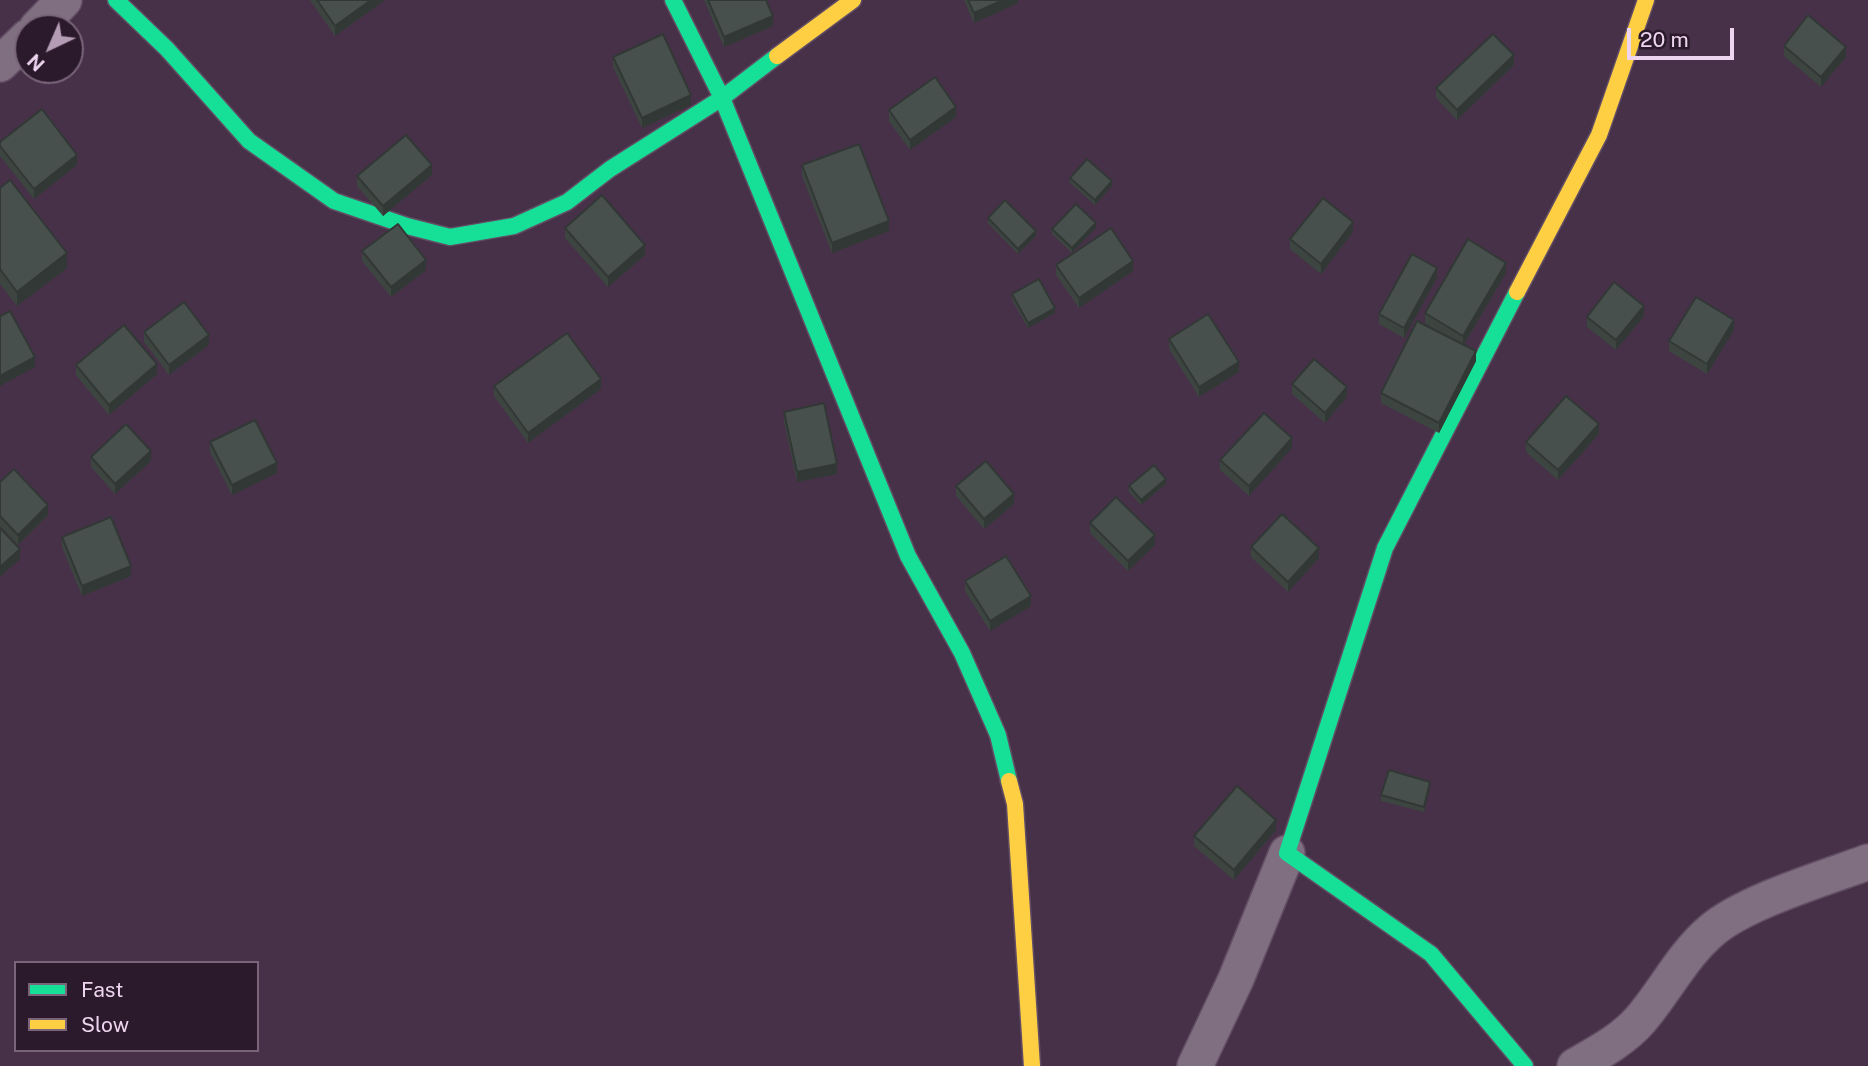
<!DOCTYPE html>
<html>
<head>
<meta charset="utf-8">
<style>
  body { margin:0 }
  #map { position:relative; width:1868px; height:1066px; overflow:hidden; background:#473149; font-family:"Public Sans",sans-serif }
  canvas { display:block }
  .legend { position:absolute; left:14px; top:961px; width:245px; height:91px; box-sizing:border-box; background:#2b192c; border:2px solid #79647a; margin:0; padding:9px 12px; list-style:none; font-size:21px; color:#eed5ef }
  .legend li { display:flex; align-items:center; gap:14px; height:35px }
  .legend b { width:35px; border:2px solid #79647a }
  .north { position:absolute; left:14px; top:14px; width:70px; height:70px; box-sizing:border-box; background:#2b192c; border:2px solid #79647a; border-radius:50%; rotate:224deg; font-size:19px; font-weight:700; line-height:28px; text-align:center; color:#eed5ef }
  .north::after { content:''; display:block; margin:auto; width:24px; height:32px; background:#b49cb5; clip-path:polygon(50% 0,100% 100%,50% 72%,0 100%) }
  .scale { position:absolute; left:1627px; top:28px; width:107px; height:32px; box-sizing:border-box; border:4px solid #eed5ef; border-top:0; padding-left:9px; font-size:21px; line-height:24px; white-space:nowrap; color:#eed5ef; -webkit-text-stroke:5px #2b192c; paint-order:stroke }
</style>
</head>
<body>
<div id="map">
<canvas width="1868" height="1066"></canvas>
<ul class="legend">
<li><b style="height:9px;background:#16e098"></b>Fast</li>
<li><b style="height:9px;background:#ffcf43"></b>Slow</li>
</ul>
<div class="north">N</div>
<div class="scale">20 m</div>
</div>
<script>
const ctx = document.querySelector('canvas').getContext('2d');
ctx.lineJoin = 'round';
function stroke(path, color, width, dash) {
  ctx.strokeStyle = color;
  ctx.lineWidth = width;
  ctx.lineCap = dash ? 'butt' : 'round';
  ctx.setLineDash(dash || []);
  ctx.stroke(path);
}
function fill(path, color) {
  ctx.fillStyle = color;
  ctx.fill(path, 'evenodd');
}
const street = new Path2D(`
  M37,28L64,0
  M0,64L28,37
  M1195,1066L1236,979L1287,853
  M1575,1066C1598,1053 1623,1040 1641,1019C1665,991 1682,956 1711,931C1744,902 1825,878 1868,862`);
const fast = new Path2D(`
  M116,0L167,49L249,141L334,201L407,226L450,237L514,226L567,202L610,169L722,98L777,56
  M673,0L722,98L908,556L962,653L998,735L1009,781
  M1517,292L1385,548L1287,853L1431,954L1525,1066`);
const slow = new Path2D(`
  M777,56L853,0
  M1517,292L1599,135L1646,0
  M1009,781L1015,804L1032,1066`);
const wall = new Path2D(`
  M310,0H385L335,36Z
  M704,0H766L773,26L724,47Z
  M964,0H1018V3L974,23Z
  M1784,46L1846,57L1821,87L1784,56Z
  M613,57L691,105L642,128L613,67Z
  M1514,65L1457,120L1436,98V88Z
  M889,110L956,117L910,150L889,121Z
  M0,142L77,165L34,199L0,156Z
  M802,165L889,231L832,253L802,176Z
  M432,175L383,216L357,186V176Z
  M1070,178L1112,186L1095,205L1070,183Z
  M0,188L67,268L17,306L0,284Z
  M988,218L1036,236L1018,254L988,223Z
  M565,228L645,255L608,287L565,238Z
  M1096,228L1072,253L1052,234V229Z
  M1353,232L1321,274L1290,249V239Z
  M362,251L426,270L391,297L362,261Z
  M1056,265L1133,271L1079,308L1056,275Z
  M1506,273L1464,345L1476,361L1439,433L1381,403V393L1441,333L1425,323V313Z
  M1437,278L1404,338L1379,324V314Z
  M1012,294L1055,313L1028,328L1012,300Z
  M1644,316L1616,350L1587,327V317Z
  M1734,330L1707,374L1669,351V341Z
  M144,332L209,345L169,375L144,342Z
  M1169,339L1239,372L1199,397L1169,349Z
  M76,365L157,374L109,415L76,375Z
  M1292,384L1347,397L1325,423L1292,394Z
  M494,386L601,389L528,443L494,396Z
  M784,412L837,474L797,482L784,422Z
  M1599,434L1558,480L1526,452V442Z
  M210,442L277,473L232,495L210,452Z
  M1292,448L1249,496L1220,470V460Z
  M91,457L151,461L115,494L91,467Z
  M0,482L48,515L18,545L0,526Z
  M1166,484L1141,505L1129,492V486Z
  M956,486L1014,504L984,529L956,496Z
  M1090,523L1155,545L1128,571L1090,533Z
  M62,537L131,576L82,596L62,547Z
  M1251,547L1319,558L1288,592L1251,557Z
  M965,581L1031,606L990,631L965,591Z
  M1430,787L1424,812L1381,801V795Z
  M1276,830L1234,880L1194,846V836Z`);
const shadedWall = new Path2D(`
  M371,0H385L335,36V26Z
  M1003,0H1018V3L974,23V13Z
  M773,16V26L724,47V37Z
  M1846,47V57L1821,87V77Z
  M1514,55V65L1457,120V110Z
  M691,95V105L642,128V118Z
  M956,107V117L910,150V140Z
  M77,155V165L34,199V189Z
  M432,165V175L383,216V206Z
  M1112,181V186L1095,205V200Z
  M889,221V231L832,253V243Z
  M1353,222V232L1321,274V264Z
  M1096,223V228L1072,253V248Z
  M1036,231V236L1018,254V249Z
  M645,245V255L608,287V277Z
  M67,253V268L17,306V292Z
  M426,260V270L391,297V287Z
  M1133,261V271L1079,308V298Z
  M1506,263V273L1463,346V336Z
  M1437,268V278L1404,338V328Z
  M1644,306V316L1616,350V340Z
  M1055,308V313L1028,328V323Z
  M1734,320V330L1707,374V364Z
  M209,335V345L169,375V365Z
  M1476,351V361L1439,433V423Z
  M35,357V367L0,386V376Z
  M1239,362V372L1199,397V387Z
  M157,364V374L109,415V405Z
  M601,379V389L528,443V433Z
  M1347,387V397L1325,423V413Z
  M1599,424V434L1558,480V470Z
  M1292,438V448L1249,496V486Z
  M151,451V461L115,494V484Z
  M277,463V473L232,495V485Z
  M837,464V474L797,482V472Z
  M1166,479V484L1141,505V500Z
  M1014,494V504L984,529V519Z
  M48,505V515L18,545V535Z
  M1155,535V545L1128,571V561Z
  M1319,548V558L1288,592V582Z
  M20,549V559L0,577V567Z
  M131,566V576L82,596V586Z
  M1031,596V606L990,631V621Z
  M1430,782V787L1424,812V807Z
  M1276,820V830L1234,880V870Z`);
const building = new Path2D(`
  M317,0H371L335,26Z
  M708,0H766L773,16L724,37Z
  M968,0H1003L974,13Z
  M1808,15L1846,47L1821,77L1784,46Z
  M663,34L691,95L642,118L613,57Z
  M1493,34L1514,55L1457,110L1436,88Z
  M935,77L956,107L910,140L889,110Z
  M42,109L77,155L34,189L0,146V142Z
  M406,135L432,165L383,206L357,176Z
  M859,144L889,221L832,243L802,165Z
  M1087,159L1112,181L1095,200L1070,178Z
  M10,180L67,253L17,292L0,269V188Z
  M602,195L645,245L608,277L565,228Z
  M1323,198L1353,222L1321,264L1290,239Z
  M1005,200L1036,231L1018,249L988,218Z
  M1076,204L1096,223L1072,248L1052,229Z
  M398,224L426,260L391,287L362,251Z
  M1111,228L1133,261L1079,298L1056,265Z
  M1468,239L1506,263L1463,336L1425,313Z
  M1412,254L1437,268L1404,328L1379,314Z
  M1039,279L1055,308L1028,323L1012,294Z
  M1614,282L1644,306L1616,340L1587,317Z
  M1696,297L1734,320L1707,364L1669,341Z
  M184,302L209,335L169,365L144,332Z
  M10,311L35,357L0,376V316Z
  M1208,314L1239,362L1199,387L1169,339Z
  M1417,321L1476,351L1439,423L1381,393Z
  M124,325L157,364L109,405L76,365Z
  M567,333L601,379L528,433L494,386Z
  M1314,359L1347,387L1325,413L1292,384Z
  M1566,396L1599,424L1558,470L1526,442Z
  M824,403L837,464L797,472L784,412Z
  M1264,413L1292,438L1249,486L1220,460Z
  M255,420L277,463L232,485L210,442Z
  M126,424L151,451L115,484L91,457Z
  M986,461L1014,494L984,519L956,486Z
  M1154,465L1166,479L1141,500L1129,486Z
  M14,469L48,505L18,535L0,516V482Z
  M1116,497L1155,535L1128,561L1090,523Z
  M1282,514L1319,548L1288,582L1251,547Z
  M111,517L131,566L82,586L62,537Z
  M0,528L20,549L0,567Z
  M1006,556L1031,596L990,621L965,581Z
  M1389,770L1430,782L1424,807L1381,795Z
  M1237,786L1276,820L1234,870L1194,836Z`);
stroke(street, '#624e64', 38);
stroke(fast, '#624e64', 19);
stroke(slow, '#624e64', 19);
stroke(street, '#806e81', 35);
stroke(fast, '#16e098', 16);
stroke(slow, '#ffcf43', 16);
fill(wall, '#3d4541');
fill(shadedWall, '#323835');
fill(building, '#47504c');
stroke(building, '#323835', 2);
</script>
</body>
</html>
